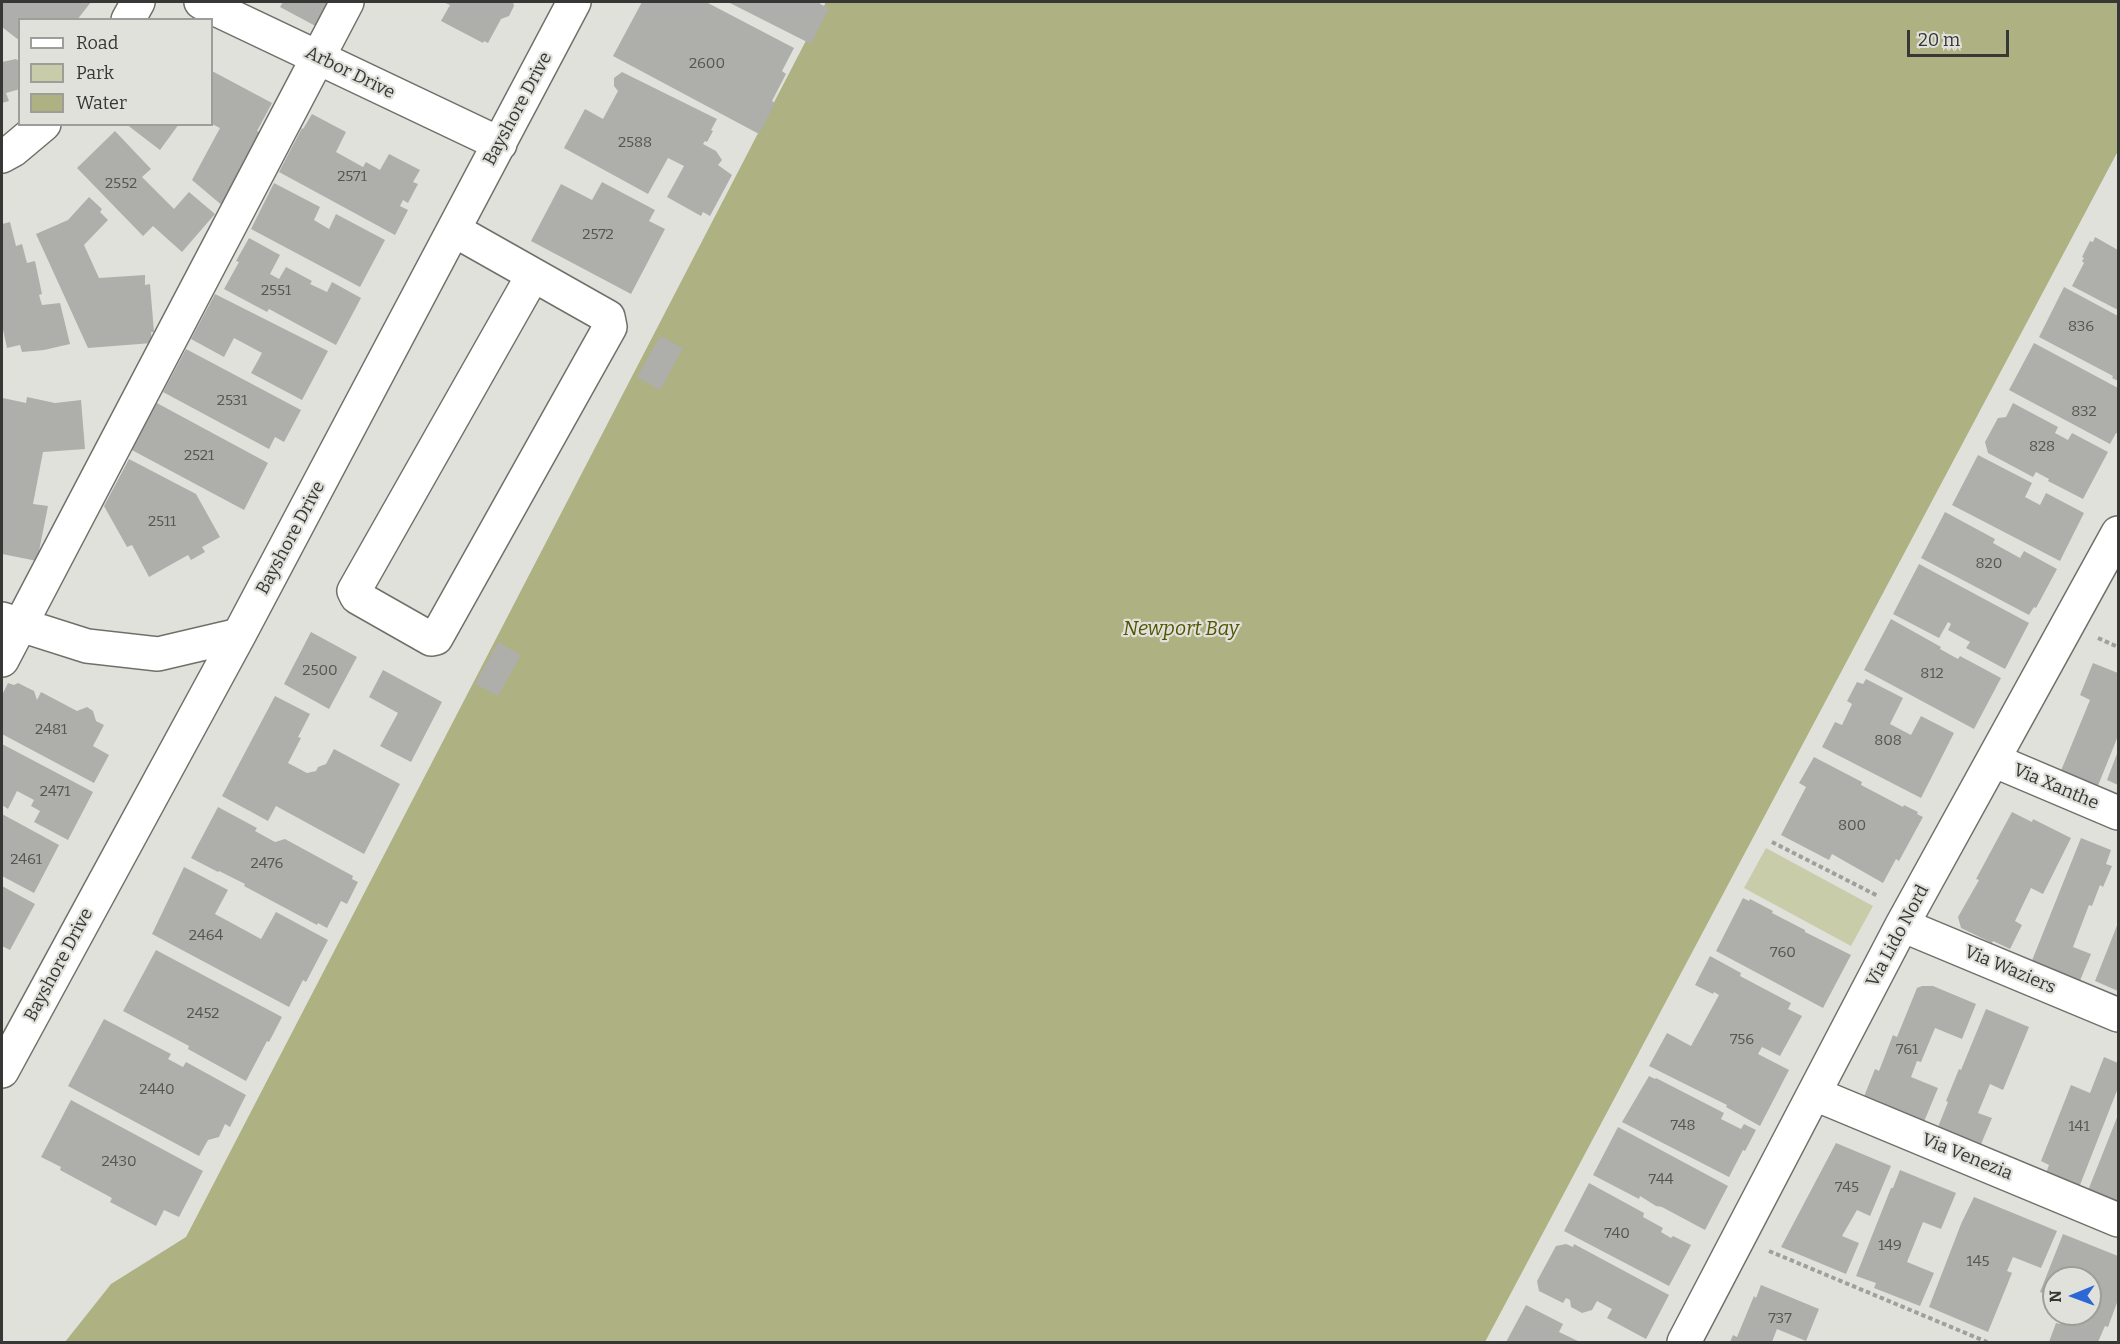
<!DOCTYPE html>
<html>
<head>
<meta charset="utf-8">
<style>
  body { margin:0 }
  #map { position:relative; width:2120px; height:1344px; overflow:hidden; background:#e1e1dc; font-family:Bitter,serif }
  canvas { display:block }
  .frame { position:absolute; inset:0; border:3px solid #373735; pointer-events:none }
  .legend { position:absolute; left:18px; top:18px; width:195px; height:108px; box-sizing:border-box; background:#e1e1dc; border:2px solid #9d9d99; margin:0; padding:8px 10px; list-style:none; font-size:18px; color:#373735 }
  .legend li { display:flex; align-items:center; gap:12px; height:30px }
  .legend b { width:30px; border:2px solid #9d9d99 }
  .north { position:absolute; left:2042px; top:1266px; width:60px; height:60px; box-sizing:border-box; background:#e1e1dc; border:2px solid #9d9d99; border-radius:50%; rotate:269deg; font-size:16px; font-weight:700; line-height:24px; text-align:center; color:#373735 }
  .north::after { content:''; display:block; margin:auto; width:21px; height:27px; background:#2c68d5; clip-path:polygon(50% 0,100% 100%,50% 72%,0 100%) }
  .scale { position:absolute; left:1907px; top:30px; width:102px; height:27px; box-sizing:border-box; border:3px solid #373735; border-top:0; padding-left:8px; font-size:18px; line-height:21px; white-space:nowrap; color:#373735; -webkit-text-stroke:4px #e1e1dc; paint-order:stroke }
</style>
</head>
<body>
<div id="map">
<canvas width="2120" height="1344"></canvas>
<div class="frame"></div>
<ul class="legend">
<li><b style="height:8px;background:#fff"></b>Road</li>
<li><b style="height:16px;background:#c9cca9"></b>Park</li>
<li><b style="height:16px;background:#aeb181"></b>Water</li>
</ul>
<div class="north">N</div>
<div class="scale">20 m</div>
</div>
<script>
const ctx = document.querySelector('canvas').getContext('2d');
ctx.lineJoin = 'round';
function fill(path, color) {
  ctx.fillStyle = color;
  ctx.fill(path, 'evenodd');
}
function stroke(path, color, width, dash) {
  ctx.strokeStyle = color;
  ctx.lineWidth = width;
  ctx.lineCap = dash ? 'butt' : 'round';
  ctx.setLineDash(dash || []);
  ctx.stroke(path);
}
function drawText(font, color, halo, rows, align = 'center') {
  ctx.font = font + ' Bitter,serif';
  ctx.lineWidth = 4.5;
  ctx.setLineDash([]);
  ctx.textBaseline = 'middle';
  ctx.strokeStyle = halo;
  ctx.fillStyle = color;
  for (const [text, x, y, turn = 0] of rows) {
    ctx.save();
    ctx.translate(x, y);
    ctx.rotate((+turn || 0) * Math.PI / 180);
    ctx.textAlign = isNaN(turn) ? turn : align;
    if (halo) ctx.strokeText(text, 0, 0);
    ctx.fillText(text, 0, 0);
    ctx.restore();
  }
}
const green = new Path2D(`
  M1766,848L1873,906L1851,946L1744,888Z`);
const water = new Path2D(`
  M826,2H2118V151L1485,1342H65L111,1284L186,1237Z`);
const building = new Path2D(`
  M2,2H53L56,3L57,2H91L77,20H20V41L2,27Z
  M283,2H335L321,29L280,7Z
  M443,2H513L514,6L509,16L501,19L488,43L484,41L483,43L441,21L450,5Z
  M642,2H706L794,48L782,71L786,74L772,101L775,103L759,134L613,56Z
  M728,2H821L820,4L829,8L811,44Z
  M16,59L20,62V89L6,93L9,101L2,103V62Z
  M212,71L272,103L257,131L266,135L224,207L192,180L220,128L212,124Z
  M622,72L717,119L711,130L713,131L707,142L705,141L703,144L716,151L722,160L718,165L732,175L710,216L703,212L701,216L667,197L684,166L668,158L648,194L564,148L585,109L603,119L618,91L614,86V78Z
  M312,114L346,132L336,152L363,167L366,162L380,170L389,154L420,170L413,182L418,184L408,203L403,200L400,206L408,210L395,235L279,172L302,128L303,129Z
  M126,124H179L160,150Z
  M115,131L151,169L142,177L174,209L189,192L215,214L182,252L153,226L143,236L77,168Z
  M602,182L655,210L649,221L665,229L631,294L531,241L561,184L592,200Z
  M274,183L320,207L314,220L329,229L336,214L385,240L360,287L251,229Z
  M89,197L102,209L100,212L108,220L84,245L99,278L145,275V285L150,284L154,332H151L152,343L88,348L36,234L68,220Z
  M10,222L16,246L22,244L27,263L35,261L42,294L39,295L42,305L60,303L70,344L44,350L22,352L20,345L7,348L2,325V224Z
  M2095,237L2118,250V310L2072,286L2084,263L2082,261L2084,258L2082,257L2090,241L2093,242Z
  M249,238L280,255L270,274L279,279L286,267L312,281L310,284L327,292L332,282L361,298L336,345L269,309L267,312L224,289L239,262L236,261Z
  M2064,287L2118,316V381L2112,378L2113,376L2039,337Z
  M215,294L328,351L302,400L251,373L262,353L234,338L224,357L191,339Z
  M660,336L683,348L660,390L637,377Z
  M2034,343L2118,388V434L2116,433L2110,444L2009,390Z
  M186,349L301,410L284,442L275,437L269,449L163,392Z
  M27,397L55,403L81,400L85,449L43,452L33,504L48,506L37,561L2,554V406L3,398L26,403Z
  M155,402L268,463L244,510L130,449Z
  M2013,403L2058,427L2055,433L2068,440L2072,433L2108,452L2083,499L2048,481L2049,479L2036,472L2033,477L1988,453L1985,442L1998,418L2006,417Z
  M1978,455L2032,483L2025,497L2040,505L2046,493L2084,513L2060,561L1952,505Z
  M129,459L196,494L220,537L202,547L205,552L191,560L188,555L149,577L132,545L127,547L104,506Z
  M1945,512L1995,539L1993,543L2020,558L2024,551L2057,569L2036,608L2034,607L2029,615L1921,558Z
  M1919,564L2029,623L2005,669L1966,648L1970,642L1948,630L1951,624L1948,622L1939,638L1893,614Z
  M1891,619L1941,647L1940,649L1958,659L1960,656L2001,678L1974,729L1864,670Z
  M311,632L357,657L329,709L284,684Z
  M498,642L521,655L498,696L475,684Z
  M2093,663L2118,673V736L2095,793L2058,778L2090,700L2080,695Z
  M383,670L442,702L411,762L380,746L398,713L369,697Z
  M1866,679L1903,698L1890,724L1911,735L1921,716L1954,733L1921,798L1822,747L1835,722L1842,725L1852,704L1847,701L1857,682L1863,684Z
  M8,683L14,685L18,683L34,691L37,700L41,692L77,711L87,707L93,711L96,721L104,725L93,746L109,755L94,783L2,734V695Z
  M275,696L310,714L298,737L301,738L288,763L307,773L316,771L318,767L326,764L334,749L400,784L364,854L276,806L268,821L222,796Z
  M2,744L93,792L68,840L34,822L40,811L31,806L34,800L17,791L8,809L2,805Z
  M2118,751V785L2107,780Z
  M1814,757L1862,782L1861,785L1903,807L1904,805L1918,812L1917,814L1923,817L1899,861L1896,859L1883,883L1832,854L1829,860L1781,835L1806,787L1799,783Z
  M218,807L257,828L255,831L275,842L285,839L353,876L352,879L358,882L347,904L341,901L327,928L318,923L317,925L244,886L245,884L219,871L218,872L191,858Z
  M2012,812L2032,822L2033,819L2071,838L2043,894L2031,888L2015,921L2022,925L2010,949L1993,941L1992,943L1961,928L1958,917L1979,880L1976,879Z
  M2,814L59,845L34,893L2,876Z
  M2081,838L2111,850L2106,864L2112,866L2103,887L2100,885L2092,906L2089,905L2073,947L2091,954L2079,983L2031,963Z
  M184,867L228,890L215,914L261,939L276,912L328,940L306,982L303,980L289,1007L152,934Z
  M2,886L35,904L10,950L2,946Z
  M1743,898L1749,901L1750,899L1773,911L1772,913L1805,930V932L1851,955L1823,1008L1716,951Z
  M2118,923V991L2095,981Z
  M156,950L282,1017L269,1042L267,1041L246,1081L188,1049L189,1046L123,1011Z
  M1710,956L1741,973L1740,976L1791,1003L1788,1009L1802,1016L1780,1056L1762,1047L1758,1054L1789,1070L1760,1126L1726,1107L1727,1105L1649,1066L1667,1033L1691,1046L1719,995L1714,992L1713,994L1695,985Z
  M1922,986H1933L1976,1004L1962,1039L1935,1028L1921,1062L1917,1061L1911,1077L1938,1088L1921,1129L1861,1104L1875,1069L1879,1071L1893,1035L1897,1037L1917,988Z
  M1986,1009L2029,1027L2003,1090L1990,1084L1978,1113L1992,1118L1979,1149L1936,1132L1948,1102L1946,1101L1959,1069L1961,1070Z
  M104,1019L171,1054L168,1059L183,1067L186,1062L246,1095L230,1127L225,1124L219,1137L208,1140L199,1156L68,1086Z
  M2104,1057L2118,1063V1088L2078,1190L2045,1176L2049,1165L2041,1161L2071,1085L2090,1093Z
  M1649,1076L1655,1079L1656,1078L1724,1113L1721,1119L1741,1129L1744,1124L1756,1130L1745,1151L1743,1150L1729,1177L1622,1122Z
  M71,1100L203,1171L179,1217L164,1210L156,1226L110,1202L112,1198L60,1170L61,1167L41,1157Z
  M2118,1115V1206L2087,1193Z
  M1618,1127L1728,1186L1705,1230L1662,1207L1656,1206L1640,1196L1639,1199L1593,1175Z
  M1836,1143L1891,1166L1870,1216L1857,1210L1842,1236L1859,1243L1846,1274L1781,1247Z
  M1900,1170L1956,1193L1941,1229L1923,1222L1907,1262L1934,1273L1920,1306L1874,1288L1876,1283L1856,1276L1891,1188H1893Z
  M1589,1183L1644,1213L1643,1217L1663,1228L1661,1232L1671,1238L1673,1236L1691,1245L1669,1286L1564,1231Z
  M1974,1197L2057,1231L2041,1268L2013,1257L2007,1271L2012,1273L1988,1332L1929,1307L1961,1224Z
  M2063,1234L2118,1256V1300L2108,1327L2105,1326L2098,1342H2049L2056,1323L2060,1324L2064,1314H2090V1278H2054V1298L2040,1292Z
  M1566,1244L1573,1247L1574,1244L1669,1295L1646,1339L1607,1318L1612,1309L1597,1301L1592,1310L1582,1313L1571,1307L1570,1300L1566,1298L1563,1303L1539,1291L1537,1281L1556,1246Z
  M1761,1285L1819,1309L1806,1341L1777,1329L1772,1342H1730L1733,1335L1737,1337L1754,1296L1756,1298Z
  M1526,1305L1563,1324L1559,1332L1580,1342H1506Z`);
const path = new Path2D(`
  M2098,638L2118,647
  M1772,842L1878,896
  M1769,1251L1987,1342`);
const minor = new Path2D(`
  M201,2L500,144
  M128,20L138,2
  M2,156L13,150L44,124
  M454,230L608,317L610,327L436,638L431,639L357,597L354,591L533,275
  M2,619L87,646L158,654L239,635
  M2,660L347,2
  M1993,760L2118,813
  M1902,925L2118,1015
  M2,1071L239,635L574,2
  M1815,1094L2118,1220
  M1684,1342L1902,925L2118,533`);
const numberNames = [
  ["2600",707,64],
  ["2588",635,143],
  ["2571",352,177],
  ["2552",121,184],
  ["2572",598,235],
  ["2551",276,291],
  ["836",2081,327],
  ["2531",232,401],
  ["832",2084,412],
  ["828",2042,447],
  ["2521",199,456],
  ["2511",162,522],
  ["820",1989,564],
  ["2500",320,671],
  ["812",1932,674],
  ["2481",51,730],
  ["808",1888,741],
  ["2471",55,792],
  ["800",1852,826],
  ["2461",26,860],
  ["2476",267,864],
  ["2464",206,936],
  ["760",1783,953],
  ["2452",203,1014],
  ["756",1742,1040],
  ["761",1907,1050],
  ["2440",157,1090],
  ["748",1683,1126],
  ["141",2079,1127],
  ["2430",119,1162],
  ["744",1661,1180],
  ["745",1847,1188],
  ["740",1617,1234],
  ["149",1890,1246],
  ["145",1978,1262],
  ["737",1780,1319]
];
const streetNames = [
  ["Arbor Drive",350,73,26],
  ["Bayshore Drive",518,109,-62],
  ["Bayshore Drive",291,538,-62],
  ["Via Xanthe",2056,787,23],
  ["Via Lido Nord",1898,936,-62],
  ["Bayshore Drive",59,965,-62],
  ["Via Waziers",2010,970,23],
  ["Via Venezia",1967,1157,22]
];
const waterNames = [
  ["Newport Bay",1181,629]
];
fill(green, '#c9cca9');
fill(water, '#aeb181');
fill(building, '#aeafaa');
stroke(minor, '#70706b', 36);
stroke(path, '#9f9f9b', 4, [4.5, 3]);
stroke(minor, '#fff', 33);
drawText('15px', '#555552', null, numberNames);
drawText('18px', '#373735', '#e1e1dc', streetNames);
drawText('italic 20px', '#535500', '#e1e1dc', waterNames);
</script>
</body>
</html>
